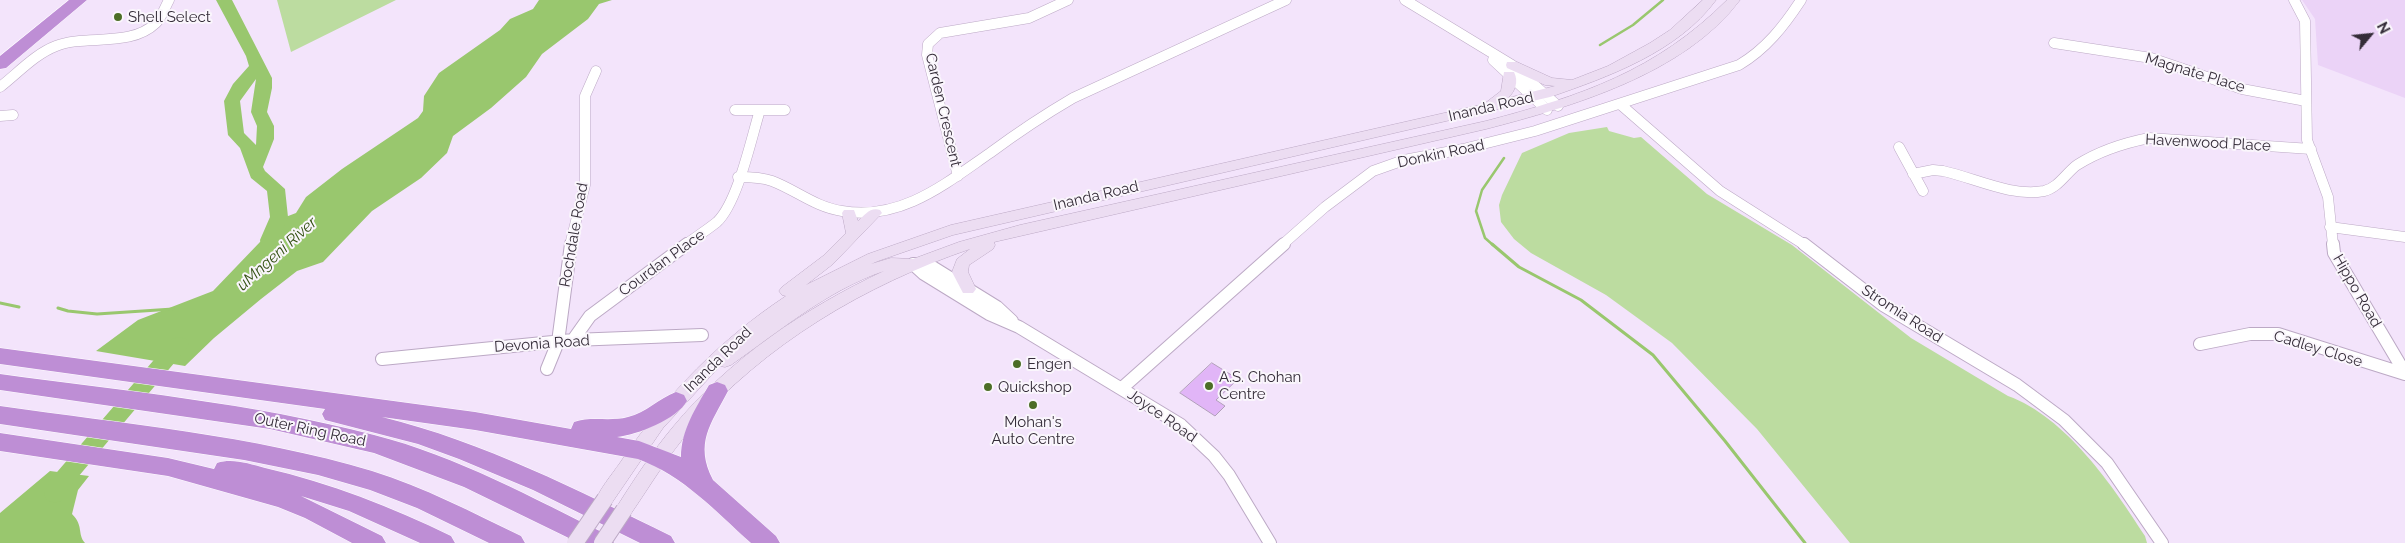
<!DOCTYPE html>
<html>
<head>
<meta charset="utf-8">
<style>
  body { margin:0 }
  #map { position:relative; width:2405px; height:543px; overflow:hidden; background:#f3e4fb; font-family:Raleway,sans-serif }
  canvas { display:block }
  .north { position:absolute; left:2345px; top:10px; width:50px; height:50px; -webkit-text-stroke:4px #faf6fc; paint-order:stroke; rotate:62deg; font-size:14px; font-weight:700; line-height:20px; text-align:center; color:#342c38 }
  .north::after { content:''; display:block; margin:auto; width:18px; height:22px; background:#342c38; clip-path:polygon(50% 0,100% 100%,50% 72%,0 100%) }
</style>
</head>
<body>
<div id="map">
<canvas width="2405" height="543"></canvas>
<div class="north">N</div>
</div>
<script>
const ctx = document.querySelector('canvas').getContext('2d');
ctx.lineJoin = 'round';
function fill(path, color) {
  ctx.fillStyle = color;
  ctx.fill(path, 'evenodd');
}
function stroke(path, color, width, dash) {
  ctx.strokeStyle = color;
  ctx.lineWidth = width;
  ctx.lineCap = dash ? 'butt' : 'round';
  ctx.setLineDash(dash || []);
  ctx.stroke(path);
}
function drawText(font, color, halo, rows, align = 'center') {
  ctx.font = font + ' Raleway,sans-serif';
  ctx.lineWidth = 4;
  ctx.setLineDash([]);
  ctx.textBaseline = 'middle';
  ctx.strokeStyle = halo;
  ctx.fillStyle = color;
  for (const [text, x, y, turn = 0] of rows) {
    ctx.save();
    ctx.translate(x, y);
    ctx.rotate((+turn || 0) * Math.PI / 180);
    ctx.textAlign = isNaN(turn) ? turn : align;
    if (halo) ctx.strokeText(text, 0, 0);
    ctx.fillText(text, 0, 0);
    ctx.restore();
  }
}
const built = new Path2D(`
  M2302,0H2405V98L2318,65L2315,19Z`);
const green = new Path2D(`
  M277,0H396L291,52Z
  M1607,127L1609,131L1634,138L1641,137L1707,194L1792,245L1911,338L2008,396C2066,417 2113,486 2145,536L2147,543H1850L1757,429L1672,343L1606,295L1531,253L1514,239L1501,222L1499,205L1502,195L1522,153L1569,133Z`);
const water = new Path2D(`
  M539,0H612L599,4L588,19L542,54L526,77L491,108L453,136L447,153L421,178L372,211L323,262L297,271L261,299L214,338L185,366L96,351L138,320L213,291L283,218L296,213L306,197L342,169L418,118L423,111L424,96L439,73L500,30L510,19L533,9Z
  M50,471L89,476L78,490L72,514C84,526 77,534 85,543H0V513Z`);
const streamFar1 = new Path2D(`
  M1600,45L1633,25L1663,0
  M1493,245L1485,238L1476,211L1482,190L1504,158`);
const stream = new Path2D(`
  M1492,244L1519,267L1581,300L1653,355L1725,441L1805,543
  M0,303L19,307
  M58,308L68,311L97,314L173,309`);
const river = new Path2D(`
  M216,0H232L272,78V88L267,112L274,126V139L263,167L265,171L285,189L288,217L278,240L279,249L277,254L270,256L263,254L260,240L270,217L267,191L251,178L240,148L228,135L224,101L233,84L249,66L246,56ZM256,79L251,112L257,126L256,145L244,133L240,101Z
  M179,337L186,339L189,344L186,349L67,490L63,500L55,503L47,500L44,494L51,479L172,339Z`);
const building = new Path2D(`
  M1212,363L1238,379L1216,400L1225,406L1215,416L1180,393Z`);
const minorFar1 = new Path2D(`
  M1405,0L1512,65L1558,106
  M2294,0L2305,21L2307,140L2328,197L2333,245
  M2054,43L2151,58L2242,89L2306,101
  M1493,60L1547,110
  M0,87C18,73 35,54 56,46C86,34 130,48 156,23C162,17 165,7 169,0
  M1620,104L1720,191L1805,245
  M735,110H785
  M0,116L13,115
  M1899,147L1923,191
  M1913,174L1933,170L1943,171C1975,178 2011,197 2044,191C2058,188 2066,173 2077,165C2099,151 2124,143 2149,138L2311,149
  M958,176L927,55L928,44L940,33L1029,18L1068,0
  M738,177C749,177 761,177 772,181C796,190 815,207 842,211C901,221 945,184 990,153C1017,133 1044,115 1073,98L1286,0
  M2330,227L2405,237
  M570,245L585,185V96L596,71
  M685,245C696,237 707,230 717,222C738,202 751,139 760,110
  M1282,245L1325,207L1373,171L1404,160L1463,149L1535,131L1739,65C1766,49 1784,26 1801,0`);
const minor = new Path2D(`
  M1804,244L1883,305L2017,385L2064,420L2107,463L2162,543
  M2333,244L2334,253L2405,373
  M913,264L924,274L989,314L1019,327L1181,425L1214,456L1229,475L1270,543
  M913,264L934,268L997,307L1012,321
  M573,340L590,316L687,244
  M2200,344L2250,334H2278L2405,374
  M382,359L573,340L702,335
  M547,369L558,342L571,244
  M1122,388L1284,244`);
const secondary = new Path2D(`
  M1703,0H1716C1678,52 1608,77 1550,97L953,235L878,261L871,264L891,258L913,259L959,242L1020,225L1486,121C1581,96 1656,71 1727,0H1740C1685,74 1571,107 1486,129L994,242L995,245L993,249L969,265L968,272L976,289L973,293H963L952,272L957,259L970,249C865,285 765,344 692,428C668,455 650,486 630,515L624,517L618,515L615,510L618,505C635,478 653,451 673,427C729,359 805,308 884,271C828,290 778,332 731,365L725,367L720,366L663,428L611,504L605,506L599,504L596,499C603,484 615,471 624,457C668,393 721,339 786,296L782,295L779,291L782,287L823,256L846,233L842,213L844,210H854L858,221C865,215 870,207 880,210L882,213L833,264L806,285L868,254L951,225L1484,104L1501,91L1504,72H1514C1519,82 1515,91 1508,98L1555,86L1545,85L1507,68L1506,65L1507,62H1517L1552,78L1572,80L1608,66L1650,43L1670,30Z`);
const motorway = new Path2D(`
  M69,0H87L6,68L0,69V56Z
  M0,348L475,412L571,429L574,422C591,416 610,422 628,417C646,413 659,398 676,392L684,395L687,401C677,419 637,435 617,437L639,441L681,457C681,430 696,408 709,385L717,382L725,385L728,391C711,424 694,443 713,480L776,536L780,543H751C715,511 684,476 638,459L475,430L382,417C484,442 577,490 671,536L675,543H640L533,490L459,459L418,444L325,420L322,414L325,409L0,364Z
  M0,374C125,391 252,403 374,435C457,456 534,499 610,536L614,543H579L464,487L374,453L270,429L0,390Z
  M0,406C124,424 252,435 372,471C424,487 473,513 521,536L525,543H489L417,508L370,490L318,475L244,460L0,424Z
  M0,433L168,458L214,469L217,463C233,458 249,464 265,468C331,483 391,507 451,536L455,543H420L349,511L301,496L382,536L386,543H352L305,518L278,507L168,476L0,451Z`);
const secondaryBridge = new Path2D(`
  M575,543L605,499
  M602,543L624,510`);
const markers = [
  [118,17,5,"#4c6e26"],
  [1017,364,5,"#4c6e26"],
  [1209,386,5,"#4c6e26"],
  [988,387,5,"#4c6e26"],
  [1033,405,5,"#4c6e26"]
];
const poiNames = [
  ["Shell Select",128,17],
  ["Engen",1027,364],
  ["A.S. Chohan",1219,377],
  ["Centre",1219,394],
  ["Quickshop",998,387],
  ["Mohan's",1033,422,"center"],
  ["Auto Centre",1033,439,"center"]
];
const streetNames = [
  ["Magnate Place",2195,73,17],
  ["Inanda Road",1491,107,-13],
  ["Carden Crescent",943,110,77],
  ["Havenwood Place",2208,143,3],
  ["Donkin Road",1441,154,-12],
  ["Inanda Road",1096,196,-13],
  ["Rochdale Road",574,235,-80],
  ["Courdan Place",662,263,-36],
  ["Hippo Road",2357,291,60],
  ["Stromia Road",1902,314,33],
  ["Devonia Road",542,344,-4],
  ["Cadley Close",2318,349,17],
  ["Inanda Road",718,360,-44],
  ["Joyce Road",1162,416,35],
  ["Outer Ring Road",310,430,12]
];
const waterNames = [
  ["uMngeni River",277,254,-42]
];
fill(built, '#ebd3f7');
fill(green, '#bcdca0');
fill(water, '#99c76e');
stroke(streamFar1, '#99c76e', 2.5);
stroke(stream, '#99c76e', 3);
fill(river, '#99c76e');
fill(building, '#e1b5f7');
stroke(building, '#b19fba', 1);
stroke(minorFar1, '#bca9c5', 11);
stroke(minor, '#bca9c5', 14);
stroke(secondary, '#bca9c5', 1);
stroke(motorway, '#fff', 1);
stroke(minorFar1, '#fff', 10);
stroke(minor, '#fff', 12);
fill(secondary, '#ecddf2');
fill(motorway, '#be8ed5');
stroke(secondaryBridge, '#bca9c5', 18, []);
stroke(secondaryBridge, '#ecddf2', 16);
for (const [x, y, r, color] of markers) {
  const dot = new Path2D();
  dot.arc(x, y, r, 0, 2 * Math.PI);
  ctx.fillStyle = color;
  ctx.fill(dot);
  stroke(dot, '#faf6fc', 2);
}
drawText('15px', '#342c38', '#faf6fc', poiNames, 'left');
drawText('15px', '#342c38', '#faf6fc', streetNames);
drawText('italic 16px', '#345113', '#faf6fc', waterNames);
</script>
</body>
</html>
